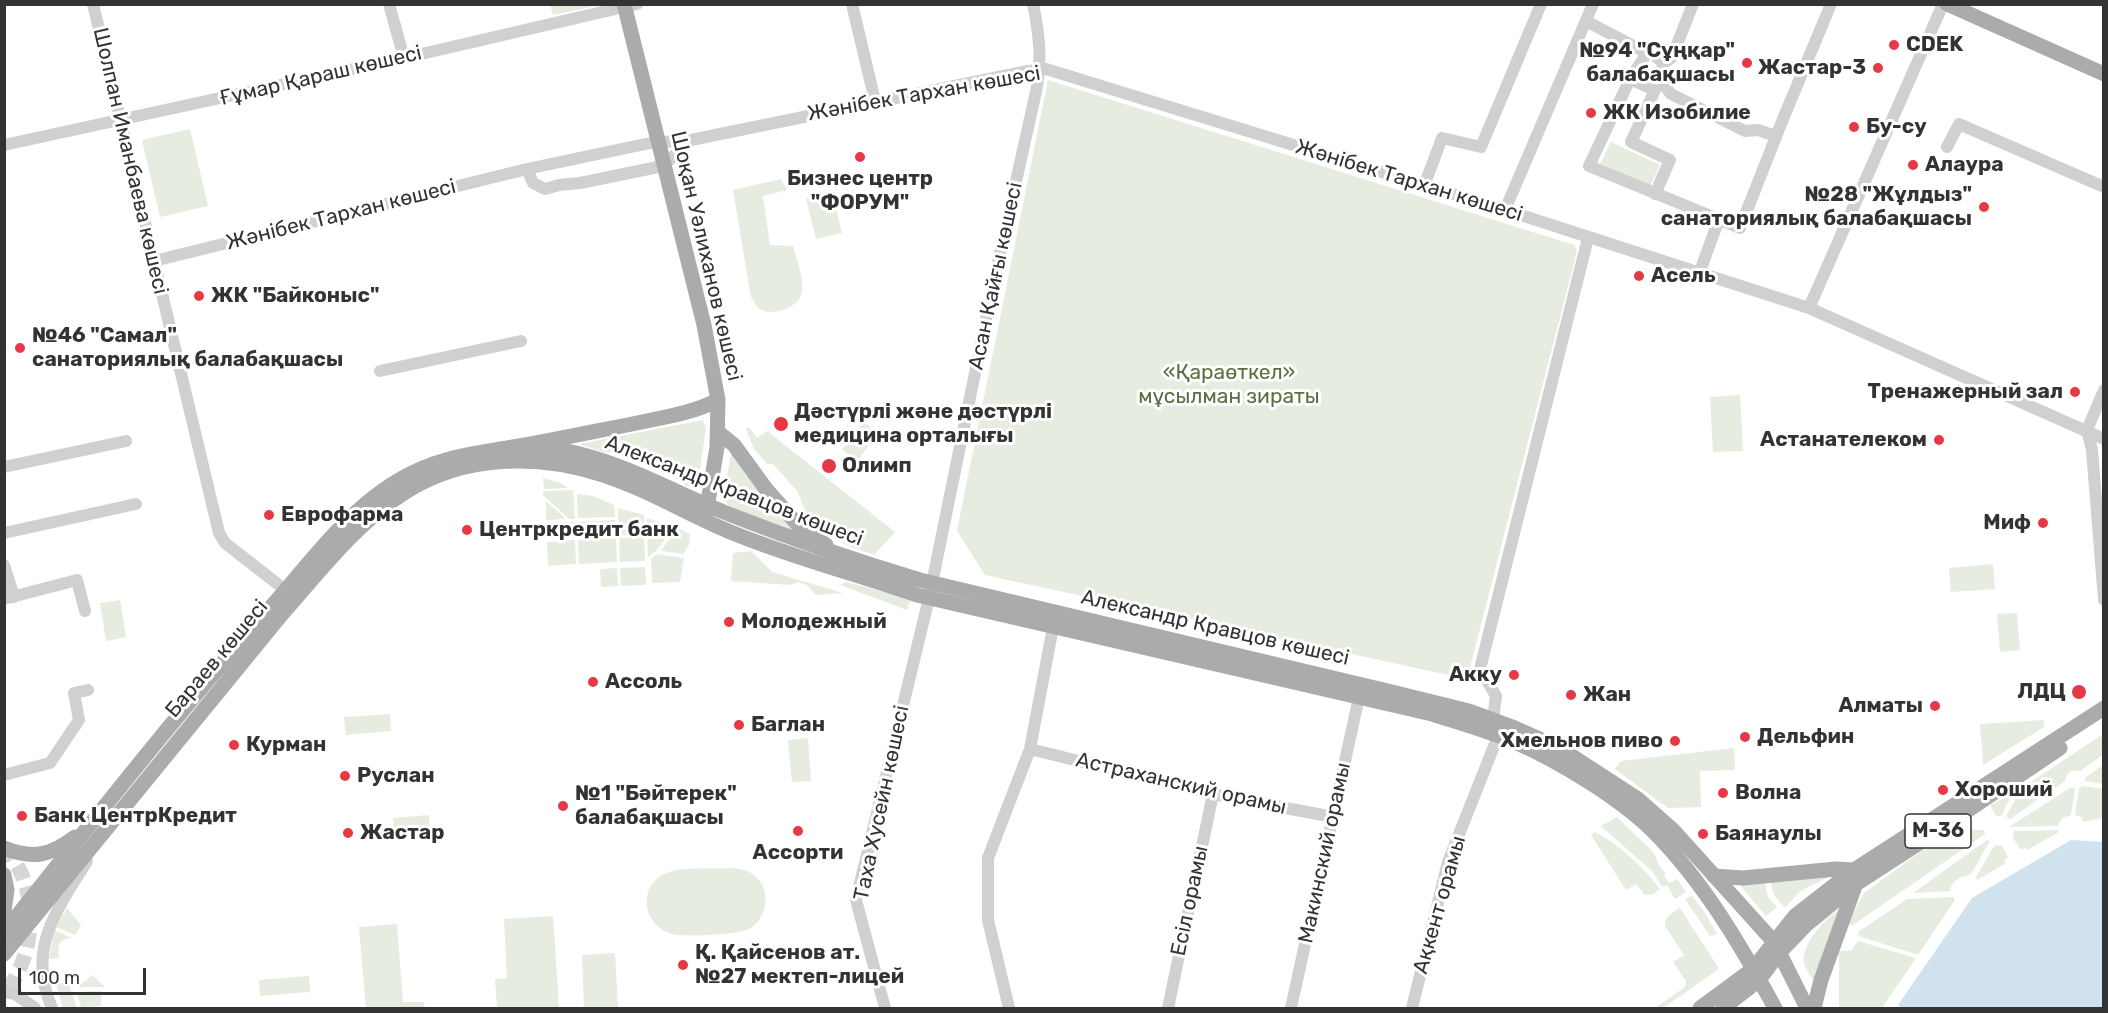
<!DOCTYPE html>
<html>
<head>
<meta charset="utf-8">
<style>
  body { margin:0 }
  #map { position:relative; width:2108px; height:1013px; overflow:hidden; background:#fff; font-family:Rubik,sans-serif }
  canvas { display:block }
  .frame { position:absolute; inset:0; border:6px solid #333; pointer-events:none }
  .scale { position:absolute; left:18px; top:968px; width:128px; height:27px; box-sizing:border-box; border:3px solid #333; border-top:0; padding-left:8px; font-size:18px; line-height:21px; white-space:nowrap; color:#333; -webkit-text-stroke:4px #fff; paint-order:stroke }
</style>
</head>
<body>
<div id="map">
<canvas width="2108" height="1013"></canvas>
<div class="frame"></div>
<div class="scale">100 m</div>
</div>
<script>
const ctx = document.querySelector('canvas').getContext('2d');
ctx.lineJoin = 'round';
function fill(path, color) {
  ctx.fillStyle = color;
  ctx.fill(path, 'evenodd');
}
function stroke(path, color, width, dash) {
  ctx.strokeStyle = color;
  ctx.lineWidth = width;
  ctx.lineCap = dash ? 'butt' : 'round';
  ctx.setLineDash(dash || []);
  ctx.stroke(path);
}
function drawText(font, color, halo, rows, align = 'center') {
  ctx.font = font + ' Rubik,sans-serif';
  ctx.lineWidth = 6;
  ctx.setLineDash([]);
  ctx.textBaseline = 'middle';
  ctx.strokeStyle = halo;
  ctx.fillStyle = color;
  for (const [text, x, y, turn = 0] of rows) {
    ctx.save();
    ctx.translate(x, y);
    ctx.rotate((+turn || 0) * Math.PI / 180);
    ctx.textAlign = isNaN(turn) ? turn : align;
    if (halo) ctx.strokeText(text, 0, 0);
    ctx.fillText(text, 0, 0);
    ctx.restore();
  }
}
const green = new Path2D(`
  M550,4H600V5L553,15Z
  M1048,80L1574,245L1577,251L1467,679L985,575L957,531Z
  M190,129L208,206L160,217L142,140Z
  M1611,142L1660,165L1649,188L1600,164Z
  M781,179L787,190L763,196L770,245L793,246C797,260 804,278 802,292C800,307 772,317 760,309C756,306 754,301 751,297L733,190Z
  M822,194L823,198L833,197L842,233L816,239L806,199Z
  M1740,395L1743,451L1713,452L1710,397Z
  M703,420L706,428L698,482L688,487L664,468L625,452H603L579,444Z
  M863,422L878,433L857,461L842,450Z
  M749,427L757,438L767,431L895,532L874,555L846,545L806,513L797,491L773,464H767L754,449L746,429Z
  M732,449C751,482 767,503 795,531L729,506L723,498Z
  M543,478L561,483L568,488L544,489Z
  M573,490L575,519H569L543,495V491Z
  M577,494L593,496L614,505L615,517L578,518Z
  M546,501L566,519L546,520Z
  M618,508L644,515V533L619,535Z
  M647,518L672,526L670,532L647,533Z
  M615,520V536L578,537L577,522Z
  M575,522L576,538L547,539L546,523Z
  M677,528L690,534L689,545L683,554L661,551Z
  M669,534L657,550L648,557L647,536Z
  M644,537L645,561L620,562L619,538Z
  M616,538L617,562L579,564L578,540Z
  M575,540L576,564L548,566L547,542Z
  M751,551L772,572L843,593L816,595L807,585L798,582L791,585L731,581L733,553Z
  M657,554L684,558L680,582L652,583L651,559Z
  M1993,564L1995,589L1951,592L1949,568Z
  M645,567L646,585L621,586L620,568Z
  M617,568L618,586L601,587L600,569Z
  M846,582L911,599L907,610L840,585Z
  M120,600L126,637L106,641L100,603Z
  M2017,613L2020,650L2000,652L1997,614Z
  M390,714L391,731L346,735L344,717Z
  M2044,720V727L1983,765L1980,724Z
  M2103,734V755L2080,771C2071,769 2066,773 2065,781L2010,819L2006,816L2022,788Z
  M808,738L811,781L792,782L788,740Z
  M1734,748L1735,770L1700,771L1701,807L1668,808L1615,769L1621,761Z
  M2103,765V784L2085,781V778Z
  M2083,786L2103,789V818L2083,822L2081,817L2075,815L2079,789Z
  M2070,788H2075L2071,815L2062,818L2058,826L2009,827Z
  M2012,794L2001,816H1996L1990,805Z
  M429,815L430,833L395,837L393,818Z
  M1617,817L1654,853L1659,865L1666,874L1664,875L1669,883L1677,879L1686,892L1675,899L1667,885L1662,887L1653,872L1601,826Z
  M1952,829L1984,830L1985,834L1853,925L1847,924L1864,893Z
  M2058,830L2059,832L2027,850L2025,847L2021,850L2013,838L2014,831Z
  M1594,832C1616,841 1646,870 1660,889L1653,894L1645,895L1636,884L1626,890L1591,835Z
  M1987,840L1990,841L1971,874C1961,877 1951,880 1950,891L1913,893Z
  M2001,845L2008,857L2004,860L2006,863L1977,880L1976,877L1994,846Z
  M733,868C741,869 747,870 754,875C772,889 768,919 749,929C737,935 694,936 680,935C647,934 633,891 664,874C680,866 714,869 733,868Z
  M1834,874L1799,892L1785,908L1774,895L1770,881Z
  M1738,883H1765L1768,897L1777,907L1766,916Z
  M1692,896L1703,910L1717,934L1710,936L1685,899Z
  M1953,897L1955,900L1918,955L1859,936L1858,932L1907,899Z
  M67,908L81,925L75,935L56,927Z
  M1680,908L1719,969L1663,1008H1655L1685,987L1686,981L1673,962L1684,955L1665,926V921L1669,915Z
  M1840,909L1816,985C1813,979 1806,970 1804,964C1801,943 1825,919 1840,909Z
  M553,916L559,1008H497L495,979L507,978L504,919Z
  M397,924L403,1002H424V1008H366L359,927Z
  M54,930L72,938C58,938 58,947 59,958L49,959Z
  M1858,941L1916,958L1882,1008H1839V951H1851Z
  M615,953L618,1008H584L582,955Z
  M92,975L105,987H78Z
  M309,976L310,992L260,996L259,980Z
  M68,982L77,1008H63L56,984Z
  M101,991V1006L81,1007L77,992Z`);
const water = new Path2D(`
  M2071,840L2103,842V1008H1901L1898,1005L1972,898Z`);
const majorTunnel = new Path2D(`
  M4,847C41,886 37,955 4,994`);
const minor = new Path2D(`
  M93,4L219,533L225,543L293,596
  M389,4L404,58
  M852,4L875,101
  M1586,21L1647,53L1630,79L1589,166L1740,228L1783,119L1831,4
  M1657,58L1667,61L1672,57L1693,4
  M1662,61L1664,85L1671,94L1745,131L1758,130L1776,136
  M1630,79L1655,90L1631,142L1670,160L1655,194
  M4,145L404,58L637,4
  M1947,147L1959,124L2104,187
  M527,169L533,183L545,189L559,185L580,183L663,166L691,140
  M1424,186L1442,138L1481,147L1541,4
  M1505,210L1593,4
  M154,261L527,169L650,143L691,140L1028,71L1046,69L1505,210L1809,308L2104,439
  M1699,274L1719,219
  M1809,308L1943,4
  M380,371L521,341
  M2104,390L2087,430L2092,450L2104,600
  M4,467L126,441
  M4,533L136,504
  M4,565L14,597
  M4,599L77,580L85,611
  M1493,720L1496,696L1480,669L1588,238
  M1030,749L1213,794L1333,817
  M4,775L50,763L79,720L74,693L88,690
  M4,992L15,994L35,1008
  M52,1008C26,949 57,910 87,861
  M885,1008L856,900L929,598L993,285L1037,87C1042,58 1039,33 1033,4
  M1009,1008L988,920V858L1030,749L1053,627
  M1168,1008L1213,794
  M1291,1008L1359,697
  M1412,1008L1448,862L1498,736`);
const major = new Path2D(`
  M624,4L704,325L718,400L717,447L706,514
  M1947,4L2104,74
  M718,432L734,445L766,489L799,526L826,545
  M512,447C533,448 555,448 576,453C631,466 681,496 734,516C795,540 857,561 920,580L1392,692L1469,711L1515,728L1558,747L1638,799L1673,830L1774,942L1807,1008
  M4,848C34,860 51,855 75,837
  M4,875L7,890L4,911
  M1714,876L1743,878L1836,869L1854,870
  M4,932C94,820 183,706 278,599C318,553 357,499 414,472C447,456 478,453 513,447C555,440 596,431 637,423C665,417 693,413 718,400
  M4,954L282,614C320,571 358,521 407,491C465,455 537,454 600,474C645,488 685,513 728,531C790,557 854,573 917,595L1432,714C1460,723 1488,731 1515,742C1559,761 1619,798 1653,831C1704,882 1741,946 1775,1008
  M1700,1008L1753,969L1795,916L1854,870L2104,708
  M1723,1008L1759,980L1779,953L1806,925L1856,884L1930,836L2060,748
  M1814,1008L1821,980L1855,886`);
const markers = [
  [1894,45,6,"#e63946"],
  [1747,63,6,"#e63946"],
  [1878,68,6,"#e63946"],
  [1591,113,6,"#e63946"],
  [1854,127,6,"#e63946"],
  [860,157,6,"#e63946"],
  [1913,165,6,"#e63946"],
  [1984,207,6,"#e63946"],
  [1639,276,6,"#e63946"],
  [199,296,6,"#e63946"],
  [20,348,6,"#e63946"],
  [2075,392,6,"#e63946"],
  [781,424,8,"#e63946"],
  [1939,440,6,"#e63946"],
  [829,466,8,"#e63946"],
  [269,515,6,"#e63946"],
  [2043,523,6,"#e63946"],
  [467,530,6,"#e63946"],
  [729,622,6,"#e63946"],
  [1514,675,6,"#e63946"],
  [593,682,6,"#e63946"],
  [2079,692,8,"#e63946"],
  [1571,695,6,"#e63946"],
  [1935,706,6,"#e63946"],
  [739,725,6,"#e63946"],
  [1745,737,6,"#e63946"],
  [1675,741,6,"#e63946"],
  [234,745,6,"#e63946"],
  [345,776,6,"#e63946"],
  [1943,790,6,"#e63946"],
  [1723,793,6,"#e63946"],
  [563,806,6,"#e63946"],
  [22,816,6,"#e63946"],
  [798,831,6,"#e63946"],
  [348,833,6,"#e63946"],
  [1703,834,6,"#e63946"],
  [683,965,6,"#e63946"]
];
const shields = [
  [1938,831,66]
];
const shieldNames = [
  ["M-36",1938,831]
];
const poiNames = [
  ["CDEK",1906,45],
  ["№94 \"Сұңқар\"",1735,51,"right"],
  ["балабақшасы",1735,75,"right"],
  ["Жастар-3",1866,68,"right"],
  ["ЖК Изобилие",1603,113],
  ["Бу-су",1866,127],
  ["Алаура",1925,165],
  ["Бизнес центр",860,179,"center"],
  ["\"ФОРУМ\"",860,203,"center"],
  ["№28 \"Жұлдыз\"",1972,195,"right"],
  ["санаториялық балабақшасы",1972,219,"right"],
  ["Асель",1651,276],
  ["ЖК \"Байконыс\"",211,296],
  ["№46 \"Самал\"",32,336],
  ["санаториялық балабақшасы",32,360],
  ["Тренажерный зал",2063,392,"right"],
  ["Дәстүрлі және дәстүрлі",794,412],
  ["медицина орталығы",794,436],
  ["Астанателеком",1927,440,"right"],
  ["Олимп",842,466],
  ["Еврофарма",281,515],
  ["Миф",2031,523,"right"],
  ["Центркредит банк",479,530],
  ["Молодежный",741,622],
  ["Акку",1502,675,"right"],
  ["Ассоль",605,682],
  ["ЛДЦ",2066,692,"right"],
  ["Жан",1583,695],
  ["Алматы",1923,706,"right"],
  ["Баглан",751,725],
  ["Дельфин",1757,737],
  ["Хмельнов пиво",1663,741,"right"],
  ["Курман",246,745],
  ["Руслан",357,776],
  ["Хороший",1955,790],
  ["Волна",1735,793],
  ["№1 \"Бәйтерек\"",575,794],
  ["балабақшасы",575,818],
  ["Банк ЦентрКредит",34,816],
  ["Жастар",360,833],
  ["Баянаулы",1715,834],
  ["Ассорти",798,853,"center"],
  ["Қ. Қайсенов ат.",695,953],
  ["№27 мектеп-лицей",695,977]
];
const streetNames = [
  ["Ғұмар Қараш көшесі",321,76,-13],
  ["Жәнібек Тархан көшесі",924,94,-10],
  ["Шолпан Иманбаева көшесі",130,161,77],
  ["Жәнібек Тархан көшесі",1409,181,17],
  ["Жәнібек Тархан көшесі",341,215,-14],
  ["Шоқан Уәлиханов көшесі",706,256,77],
  ["Асан Қайғы көшесі",996,276,-78],
  ["Александр Кравцов көшесі",734,491,21],
  ["Александр Кравцов көшесі",1215,628,13],
  ["Бараев көшесі",217,659,-50],
  ["Астраханский орамы",1181,784,13],
  ["Таха Хусейн көшесі",882,803,-78],
  ["Макинский орамы",1325,853,-78],
  ["Есіл орамы",1190,901,-78],
  ["Ақкент орамы",1440,905,-74]
];
const parkNames = [
  ["«Қараөткел»",1229,373],
  ["мұсылман зираты",1229,397]
];
fill(green, '#e6ecdf');
fill(water, '#cfe2ee');
stroke(majorTunnel, '#d6d6d6', 15, [15, 8]);
stroke(minor, '#d0d0d0', 12);
stroke(major, '#ababab', 15);
for (const [x, y, r, color] of markers) {
  const dot = new Path2D();
  dot.arc(x, y, r, 0, 2 * Math.PI);
  ctx.fillStyle = color;
  ctx.fill(dot);
  stroke(dot, '#fff', 2);
}
for (const [x, y, w] of shields) {
  const box = new Path2D();
  box.roundRect(x - w / 2, y - 17, w, 34, 4.5);
  ctx.fillStyle = '#fff';
  ctx.fill(box);
  stroke(box, '#333', 1.5);
}
drawText('bold 20px', '#333', null, shieldNames);
drawText('bold 21px', '#333', '#fff', poiNames, 'left');
drawText('21px', '#333', '#fff', streetNames);
drawText('21px', '#56703f', '#fff', parkNames);
</script>
</body>
</html>
